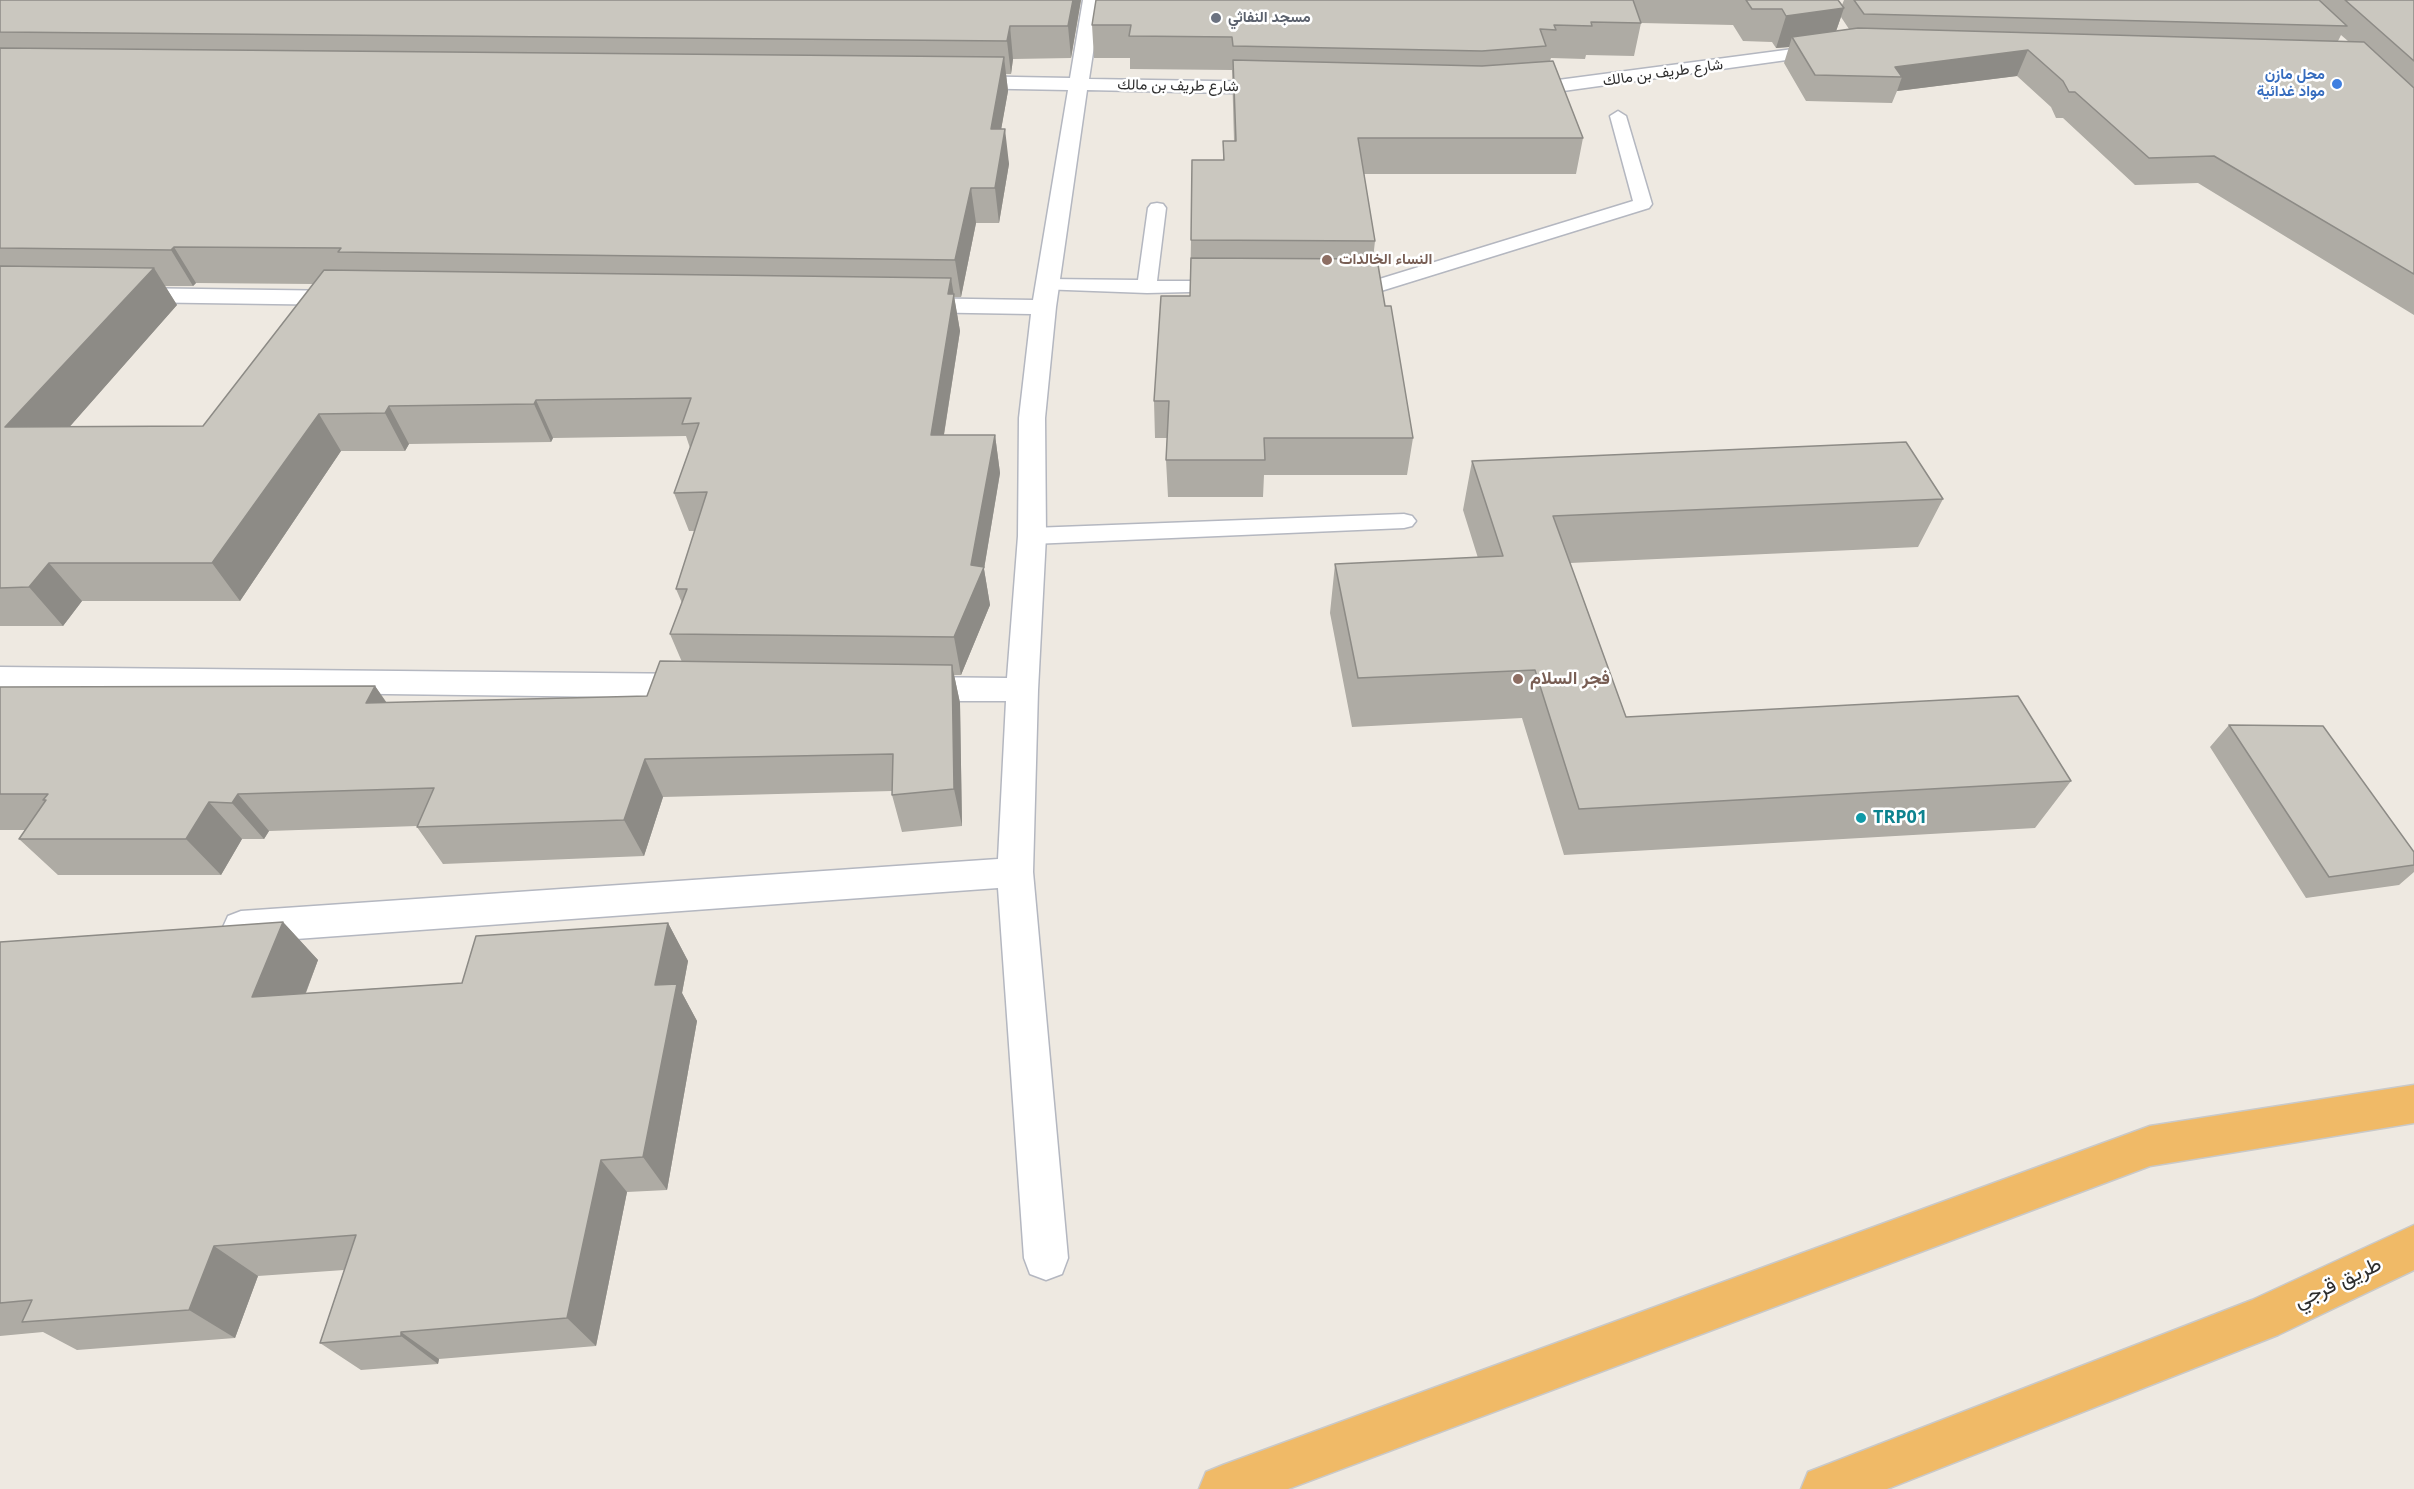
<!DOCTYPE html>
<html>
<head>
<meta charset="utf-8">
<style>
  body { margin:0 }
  canvas { display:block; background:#eee9e1 }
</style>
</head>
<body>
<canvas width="2414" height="1489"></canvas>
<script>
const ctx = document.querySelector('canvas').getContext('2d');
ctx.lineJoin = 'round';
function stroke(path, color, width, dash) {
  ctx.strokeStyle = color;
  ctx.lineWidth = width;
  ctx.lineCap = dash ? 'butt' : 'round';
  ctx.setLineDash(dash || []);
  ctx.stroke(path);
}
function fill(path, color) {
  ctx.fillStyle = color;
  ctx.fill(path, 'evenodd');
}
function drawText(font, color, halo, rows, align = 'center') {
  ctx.font = font + ' "Open Sans",Vazirmatn,sans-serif';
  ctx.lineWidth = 5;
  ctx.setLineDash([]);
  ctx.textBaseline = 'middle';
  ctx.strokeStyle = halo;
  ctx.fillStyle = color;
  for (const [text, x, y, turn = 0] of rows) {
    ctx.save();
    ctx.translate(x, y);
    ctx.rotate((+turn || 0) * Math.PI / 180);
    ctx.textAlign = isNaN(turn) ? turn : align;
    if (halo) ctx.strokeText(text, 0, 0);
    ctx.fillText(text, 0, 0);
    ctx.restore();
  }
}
const service = new Path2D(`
  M1618,111L1626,116L1652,204L1649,208L1381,291H1339L1336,287L1339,283L1373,281L1633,201L1610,116Z
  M1157,203L1163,204L1166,208L1157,281H1226L1233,283L1236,287L1233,291L1147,293L1040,289L1037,285L1040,281L1047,279L1138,280L1148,208L1151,204Z
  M1404,514L1412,516L1416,521L1412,526L1404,528L1032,544L1024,541L1020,536L1024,531L1032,528Z`);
const minor = new Path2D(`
  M1083,0H1101L1089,79L1276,82L1283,84L1286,88L1283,92L1276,94L1087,90L1056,307L1045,418L1046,536L1038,690L1033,872L1068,1258L1062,1274L1046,1280L1030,1274L1024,1258L998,888L241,943L228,938L223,927L228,916L241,911L998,859L1006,701H914L903,697L898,689L903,681L914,677L1007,678L1018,536L1019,418L1031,314L911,312L903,310L899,305L903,300L911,298L1033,300L1068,90L962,88L955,86L953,82L955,78L962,76L1070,78Z
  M1831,44L1837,45L1840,49L1837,53L1520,97L1513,95L1510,91L1513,87L1520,85Z
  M128,288L346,291L354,293L358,298L354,303L346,305L128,302L120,300L116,295L120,290Z
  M0,667L697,674L708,678L713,686L708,694L697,698L0,689Z`);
const trunk = new Path2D(`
  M2414,1085V1123L2150,1166L1288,1489H1199L1206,1472L1223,1465L2150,1126Z
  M2414,1225V1270L2278,1335L1887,1489H1801L1808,1472L2252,1300Z`);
const wall = new Path2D(`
  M0,0H1081L1071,58L1013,59L1011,74H1006L1008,91L1001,129L1009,164L999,223H976L961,297H954L960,331L944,435H995L1000,473L984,569L990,605L961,675H954L960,703L962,826L902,832L892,795V791L663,797L644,856L443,864L417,827V826L269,831L264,839H242L221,875H58L19,839L25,830H0V687L375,686L387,703L647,696L682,662L670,634L682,603L676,589L695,531H689L674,493L690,448L686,436L553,438L551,442L409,444L405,451H341L240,601H82L63,626H0ZM196,283L313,284L203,426L69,427L177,305L165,286H193Z
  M1096,0H1838L1842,5L1844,0H2414V315L2198,183L2135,185L2063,118H2056L2051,107L2017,76L1897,91L1892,103L1806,101L1784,63L1789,47L1776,48L1772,42L1743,41L1733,25L1641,23L1634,56L1586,55L1585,59L1551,58L1550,61L1583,138L1576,174H1364L1375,241L1373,259L1385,306L1413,438L1407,475H1264L1263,497H1168L1166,460L1167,438H1155L1154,401L1190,296L1191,240L1223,160V141H1234L1232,70L1130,69V58H1094L1092,25ZM1841,17L1849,29L1836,31ZM2341,35L2348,41H2338Z
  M1472,461L1943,499L1918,547L1570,563L1626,717L2071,781L2035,828L1564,855L1522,718L1352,727L1330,613L1335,564L1478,558L1463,510Z
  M2229,725L2414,852V872L2399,885L2306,898L2210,747Z
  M283,922L318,960L306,993L462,983L668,923L688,961L682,993L697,1021L667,1190L627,1192L596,1346L439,1359L438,1364L361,1370L320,1343L344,1270L258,1276L235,1338L77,1350L43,1332L0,1336V942Z`);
const shadedWall = new Path2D(`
  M1073,0H1081L1071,58L1068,26Z
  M1844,8L1833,40L1792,37L1789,47L1776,48L1786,16Z
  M1010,26L1013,59L1011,74L1007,41Z
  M2028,50L2017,76L1897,91L1902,77L1895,67Z
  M1004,57L1008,91L995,164L991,129Z
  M1005,129L1009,164L999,223L995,188Z
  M971,188L976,223L961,297L955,260Z
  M174,247L196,283L193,286L171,250Z
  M154,268L177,305L36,465L5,427Z
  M951,278L960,331L938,472L931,435L948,294Z
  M536,400L553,438L551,442L534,404Z
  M389,406L409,444L405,451L385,413Z
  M319,414L341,451L240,601L212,563Z
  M995,435L1000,473L984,569L990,605L961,675L954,637L971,565Z
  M49,563L82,601L63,626L29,587Z
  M952,665L960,703L962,826L954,789Z
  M375,686L401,724L366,703Z
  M645,759L663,797L644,856L624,820Z
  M238,794L269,831L264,839L232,803Z
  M209,802L242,839L221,875L186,839Z
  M283,922L318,960L290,1034L252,997Z
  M668,923L688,961L682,993L697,1021L667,1190L643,1157L655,985Z
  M601,1160L627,1192L596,1346L567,1318Z
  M214,1246L258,1276L235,1338L189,1310Z
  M401,1332L439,1359L438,1364L401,1336Z`);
const building = new Path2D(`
  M0,0H1073L1068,26H1010L1007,41L0,32Z
  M1096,0H1633L1641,23L1591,22L1592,26L1554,25L1556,30L1540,29L1546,46L1482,51L1233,46L1232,37L1129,36L1131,25H1092Z
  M1746,0H1838L1844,8L1786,16L1782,9H1752Z
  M1854,0H2319L2347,26L1864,14Z
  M2345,0H2414V61Z
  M1858,28L2364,42L2414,88V274L2214,156L2149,158L2075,92H2069L2063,81L2028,50L1895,67L1902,77L1815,75L1792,37Z
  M0,48L1004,57L991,129H1005L995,188H971L955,260L338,252L341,248L174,247L171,250L0,248Z
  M1233,60L1482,66L1553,61L1583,138H1358L1375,241L1191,240L1192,160H1224L1223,141H1236Z
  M1191,258L1377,259L1385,306H1391L1413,438H1264L1265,460H1166L1169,401H1154L1161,296H1190Z
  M0,266L154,268L5,427L203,426L324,270L951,278L948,294H954L931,435H995L971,565L984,567L954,637L670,634L687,589H676L707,492L674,493L699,423L682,424L691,398L536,400L534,404L389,406L385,413L319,414L212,563H49L29,587L0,588Z
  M1906,442L1943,499L1553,516L1626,717L2018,696L2071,781L1579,809L1535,670L1358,678L1335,564L1503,556L1472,461Z
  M660,661L952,665L954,789L892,795L893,754L645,759L624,820L417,827L434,788L238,794L232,803L209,802L186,839H19L46,800H43L48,794H0V687L375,686L366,703L647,696Z
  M2229,725L2323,726L2414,852V865L2329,877Z
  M283,922L252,997L462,983L476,936L668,923L655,985L677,984L643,1157L601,1160L567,1318L401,1332V1336L320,1343L356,1235L214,1246L189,1310L22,1322L32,1300L0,1303V942Z`);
const markers = [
  [1216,18,6,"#6b7280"],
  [2337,84,6,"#3f7fe0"],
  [1327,260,6,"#8d6e63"],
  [1518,679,6,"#8d6e63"],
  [1861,818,6,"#0f9aa8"]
];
const farWorshipnames = [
  ["مسجد النفاثي",1228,18]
];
const farStreetnames = [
  ["شارع طريف بن مالك",1663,73,-8],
  ["شارع طريف بن مالك",1178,86,1]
];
const farShopnames = [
  ["محل مازن",2325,75],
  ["مواد غدائية",2325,92]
];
const farEducationnames = [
  ["النساء الخالدات",1339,260]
];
const educationNames = [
  ["فجر السلام",1530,679]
];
const cultureNames = [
  ["TRP01",1873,818]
];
const nearStreetnames = [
  ["طريق قرجي",2338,1283,-25]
];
stroke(service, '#b4b7c0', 3);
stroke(minor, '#b4b7c0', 3);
stroke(trunk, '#c9c9c9', 3);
fill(service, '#fff');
fill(minor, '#fff');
fill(trunk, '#f0ba67');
fill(wall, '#aeaba4');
fill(shadedWall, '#8d8b86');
fill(building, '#cac7bf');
stroke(building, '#8d8b86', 1.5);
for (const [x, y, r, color] of markers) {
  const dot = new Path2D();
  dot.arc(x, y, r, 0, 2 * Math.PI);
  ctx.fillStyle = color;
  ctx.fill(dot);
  stroke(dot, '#fff', 2);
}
drawText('bold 15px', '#5b616d', '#fff', farWorshipnames, 'left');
drawText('15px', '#2e2e2e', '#fff', farStreetnames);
drawText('bold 15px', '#366cbe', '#fff', farShopnames, 'right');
drawText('bold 15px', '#785e54', '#fff', farEducationnames, 'left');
drawText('bold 18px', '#785e54', '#fff', educationNames, 'left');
drawText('bold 18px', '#0d838f', '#fff', cultureNames, 'left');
drawText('21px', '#2e2e2e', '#fff', nearStreetnames);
</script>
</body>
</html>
